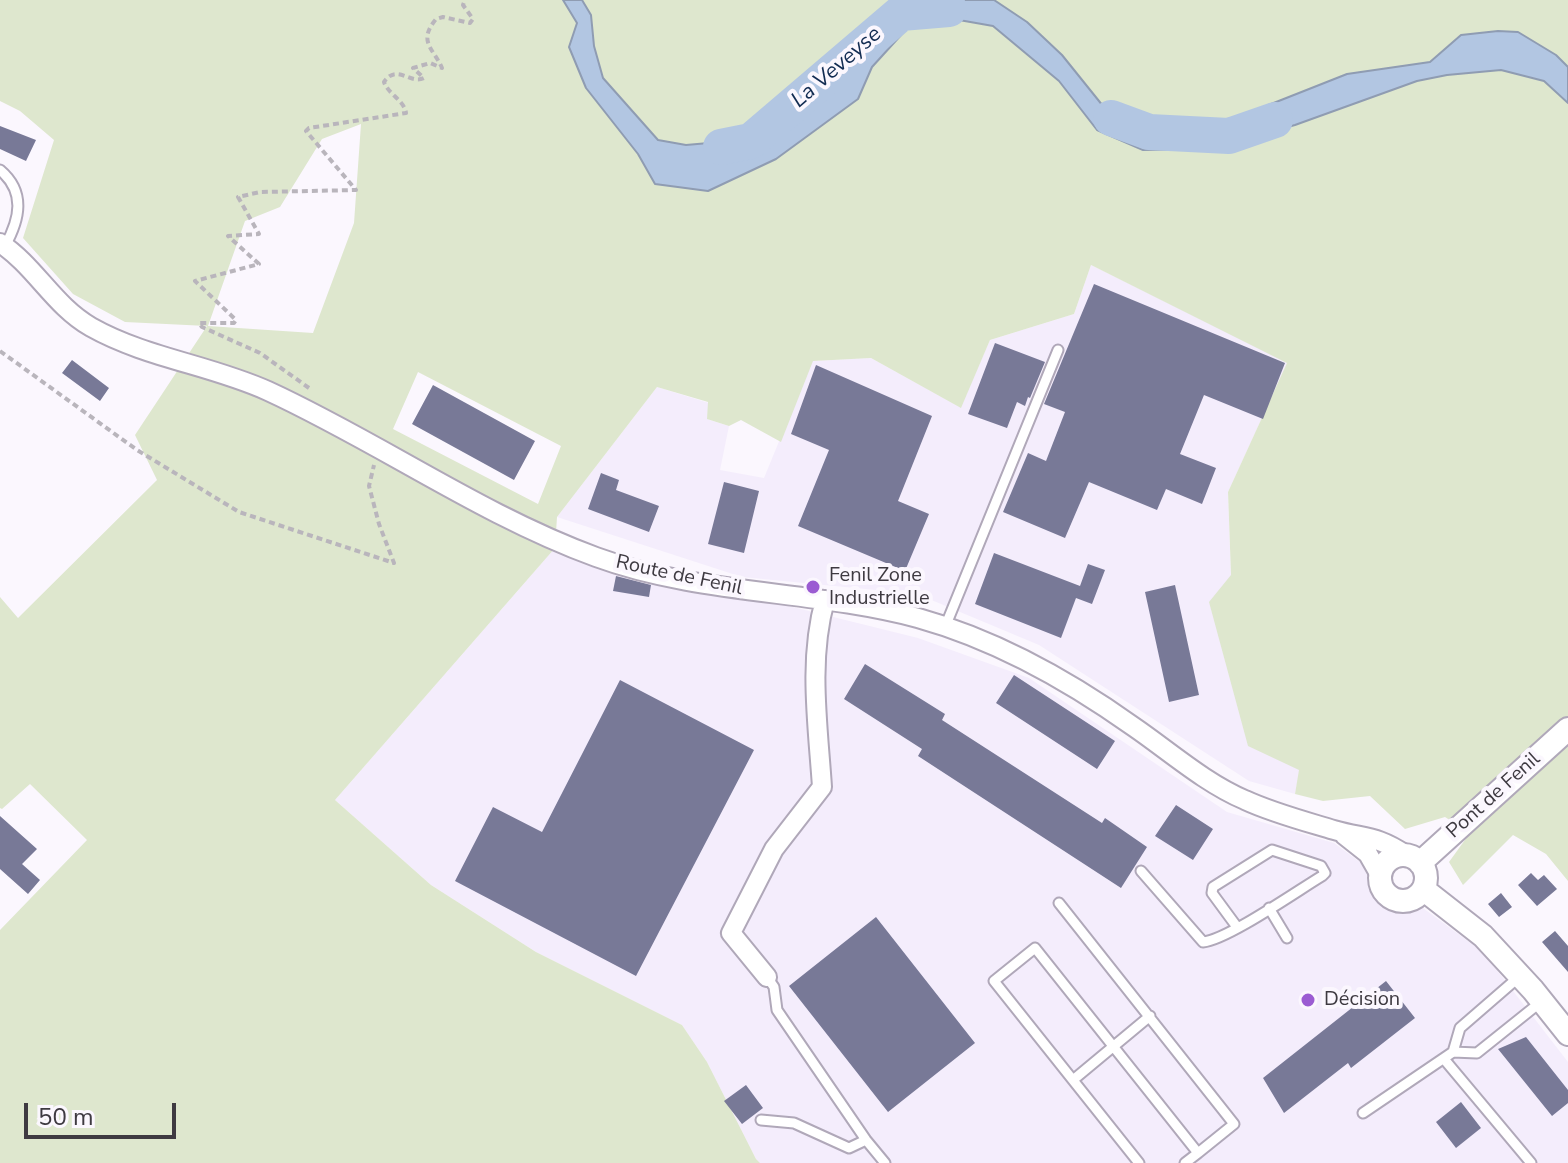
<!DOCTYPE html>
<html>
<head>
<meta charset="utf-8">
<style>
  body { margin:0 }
  #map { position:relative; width:1568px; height:1163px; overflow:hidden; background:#fbf7fe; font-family:"Nunito Sans",sans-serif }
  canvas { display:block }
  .scale { position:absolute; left:24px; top:1103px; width:152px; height:36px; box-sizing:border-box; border:4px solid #3e3a41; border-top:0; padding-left:10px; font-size:24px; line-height:28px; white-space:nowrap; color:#3e3a41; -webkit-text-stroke:6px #fbf7fe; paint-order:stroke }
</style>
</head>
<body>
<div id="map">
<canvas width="1568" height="1163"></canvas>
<div class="scale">50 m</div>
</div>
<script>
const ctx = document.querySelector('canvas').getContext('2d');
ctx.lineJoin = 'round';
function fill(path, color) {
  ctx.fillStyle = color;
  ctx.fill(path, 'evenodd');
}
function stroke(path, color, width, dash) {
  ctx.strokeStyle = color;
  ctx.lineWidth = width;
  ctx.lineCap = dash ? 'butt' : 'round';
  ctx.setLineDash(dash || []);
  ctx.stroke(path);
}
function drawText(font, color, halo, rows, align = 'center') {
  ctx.font = font + ' "Nunito Sans",sans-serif';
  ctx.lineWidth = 8;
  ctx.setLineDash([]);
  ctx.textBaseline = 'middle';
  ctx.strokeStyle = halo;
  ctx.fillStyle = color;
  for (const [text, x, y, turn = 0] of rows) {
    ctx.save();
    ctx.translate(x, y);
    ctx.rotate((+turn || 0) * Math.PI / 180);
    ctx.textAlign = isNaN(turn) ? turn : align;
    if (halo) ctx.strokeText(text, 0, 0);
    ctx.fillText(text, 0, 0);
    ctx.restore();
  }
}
const built = new Path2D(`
  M1091,265L1288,362L1228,492L1231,576L1300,771L1295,794L1249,781L1039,645L917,594L742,577L557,517L657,387L709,403L707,419L729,426L720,470L764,478L812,361L871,358L960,407L990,340L1074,314Z
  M555,548L918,638L1029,678L1227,812L1334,843L1483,952L1568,1062V1163H760L756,1159L707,1062L682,1025L536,952L431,885L335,800Z`);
const green = new Path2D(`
  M0,0H563L577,23L569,47L586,88L638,154L655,184L858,99L872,67L912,23L959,20L993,26L1059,81L1097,130L1143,150L1255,136L1295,125L1417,81L1447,75L1501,70L1544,81L1568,103V881L1546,854L1513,835L1463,885L1449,862L1470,833L1445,817L1405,829L1370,796L1323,801L1295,794L1299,770L1248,746L1209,602L1231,575L1228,492L1287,363L1091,265L1074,314L990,340L961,408L871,358L813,361L781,442L741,420L729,426L707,419L708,402L657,387L557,517L555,548L335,800L431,885L536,952L682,1025L707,1062L756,1159L760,1163H0V930L87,840L30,784L2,809L0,808V597L18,618L157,480L135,435L207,326L125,322L73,294L23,238L54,140L20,111L0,101ZM361,124L354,223L313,333L208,326L245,221L280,207L322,139ZM418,372L561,446L538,504L393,429Z
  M582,0H916L861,47L817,95L776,126L720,142L686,145L658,140L603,78L594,46L591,15Z
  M994,0H1568V67L1556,55L1498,31L1462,35L1430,62L1347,74L1266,106L1229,136L1149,132L1103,106L1062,55Z`);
const water = new Path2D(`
  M563,0H582L591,15L594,46L603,78L658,140L686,145L720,142L776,126L817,95L861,47L916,0H994L1027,22L1062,55L1103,106L1149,132L1229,136L1266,106L1347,74L1430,62L1461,35L1498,31L1518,32L1556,55L1568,67V103L1544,81L1501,70L1447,75L1417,81L1295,125L1255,136L1191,149L1143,150L1097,130L1059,81L993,26L959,20L912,23L872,67L858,99L776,159L708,191L655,184L638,154L586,88L569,47L577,23Z`);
const river = new Path2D(`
  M1111,118L1149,132L1229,136L1275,120
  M721,147L751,141L901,13L949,9`);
const building = new Path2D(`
  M0,126L36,140L26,161L0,149Z
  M1094,284L1285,363L1263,419L1204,395L1180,454L1216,468L1202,504L1166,489L1157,510L1089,482L1065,538L1003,512L1028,453L1046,461L1065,412L1044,404Z
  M995,343L1045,362L1030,398L1028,397L1025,406L1017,402L1007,428L968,414Z
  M72,360L109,388L100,401L62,373Z
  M816,365L932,416L898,501L929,514L905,571L798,526L829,450L791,434Z
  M433,385L535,441L514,480L412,424Z
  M601,473L619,480L616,490L659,506L649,532L588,509Z
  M724,482L759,491L744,553L708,544Z
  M994,553L1080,586L1088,564L1105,570L1092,604L1076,598L1061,638L975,604Z
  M616,576L651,585L649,597L613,591Z
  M1175,585L1199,695L1169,702L1145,592Z
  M865,664L945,714L942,720L1102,823L1105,818L1147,847L1121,888L918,756L922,749L844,699Z
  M1014,675L1115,741L1097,769L996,703Z
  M620,680L754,750L636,976L455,881L493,807L542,832Z
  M1176,805L1213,829L1193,860L1155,836Z
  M0,816L37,849L22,864L40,880L28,894L0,869Z
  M1531,873L1538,880L1544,875L1557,889L1537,906L1518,885Z
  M1501,893L1512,907L1499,917L1488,904Z
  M876,917L975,1043L888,1112L789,986Z
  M1555,931L1568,946V972L1542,942Z
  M1386,981L1415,1018L1351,1068L1348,1063L1284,1113L1263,1078Z
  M1526,1037L1568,1090V1103L1552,1116L1498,1049Z
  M746,1085L763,1108L742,1124L724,1101Z
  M1461,1102L1481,1128L1456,1148L1436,1122Z`);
const path = new Path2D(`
  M0,351L137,450L239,512L394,563L379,524L369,486L374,465
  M309,388L260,353L202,327L199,323H234L236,320L195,281L259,264L228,236L259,234L238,197L260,192L356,190L306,131L309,128L406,113C404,100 388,94 384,82C397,63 410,85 424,78L413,68L430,63L442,68C434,49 417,42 436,19L443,17L470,23L473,19L463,5L465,0`);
const service = new Path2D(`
  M0,170C26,192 20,219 5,246
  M945,627L1058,350
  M1141,871L1203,942C1227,940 1297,891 1322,876L1325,873L1321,866L1272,850L1213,887L1212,893L1237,927
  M1059,903L1234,1124L1198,1153
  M1269,908L1287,938
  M767,977L774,987L777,1010L866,1140L885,1163
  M1453,1052L1477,1053L1542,1001
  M1444,1059L1531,1163
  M1073,1080L1150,1016
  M1363,1113L1453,1052L1460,1028L1520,976
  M761,1120L794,1123L849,1148L866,1140
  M1139,1163L994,981L1035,948L1198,1153L1185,1163`);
const minor = new Path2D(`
  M0,243C35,266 54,306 91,327C146,358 211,365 268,391C379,442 481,515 596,557C699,595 813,590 918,618C997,640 1068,680 1134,727C1169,751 1205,783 1245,800C1273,813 1304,821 1334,830C1366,839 1376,835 1406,855
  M1344,835L1368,854L1380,875
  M767,977L731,933L774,849L822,787C818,726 808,660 825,600`);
const tertiary = new Path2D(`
  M1380 878a23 23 0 1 1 46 0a23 23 0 1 1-46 0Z
  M1420,863L1568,729
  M1423,889L1483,936L1533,990L1568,1034`);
const markers = [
  [813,587,8,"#9b5cd2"],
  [1308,1000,8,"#9b5cd2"]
];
const streetNames = [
  ["Route de Fenil",679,576,12],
  ["Pont de Fenil",1494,796,-42]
];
const poiNames = [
  ["Fenil Zone",829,576],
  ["Industrielle",829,599],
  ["Décision",1324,1000]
];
const waterNames = [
  ["La Veveyse",837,68,-41]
];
fill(built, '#f4edfc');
fill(green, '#dee7ce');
fill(water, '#b2c6e2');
stroke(water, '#8f9cb2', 2);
stroke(river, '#b2c6e2', 36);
fill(building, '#787997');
stroke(service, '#b0a8b9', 13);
stroke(minor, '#b0a8b9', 22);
stroke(tertiary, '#b0a8b9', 26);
stroke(path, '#b9b5bc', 4, [6, 4]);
stroke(service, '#fff', 9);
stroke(minor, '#fff', 18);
stroke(tertiary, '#fff', 22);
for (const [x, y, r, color] of markers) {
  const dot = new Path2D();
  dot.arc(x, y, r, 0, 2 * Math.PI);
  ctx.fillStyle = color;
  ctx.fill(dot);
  stroke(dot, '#fbf7fe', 3);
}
drawText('20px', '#3e3a41', '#fbf7fe', streetNames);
drawText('20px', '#3e3a41', '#fbf7fe', poiNames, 'left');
drawText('italic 22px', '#122c52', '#fbf7fe', waterNames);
</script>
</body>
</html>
